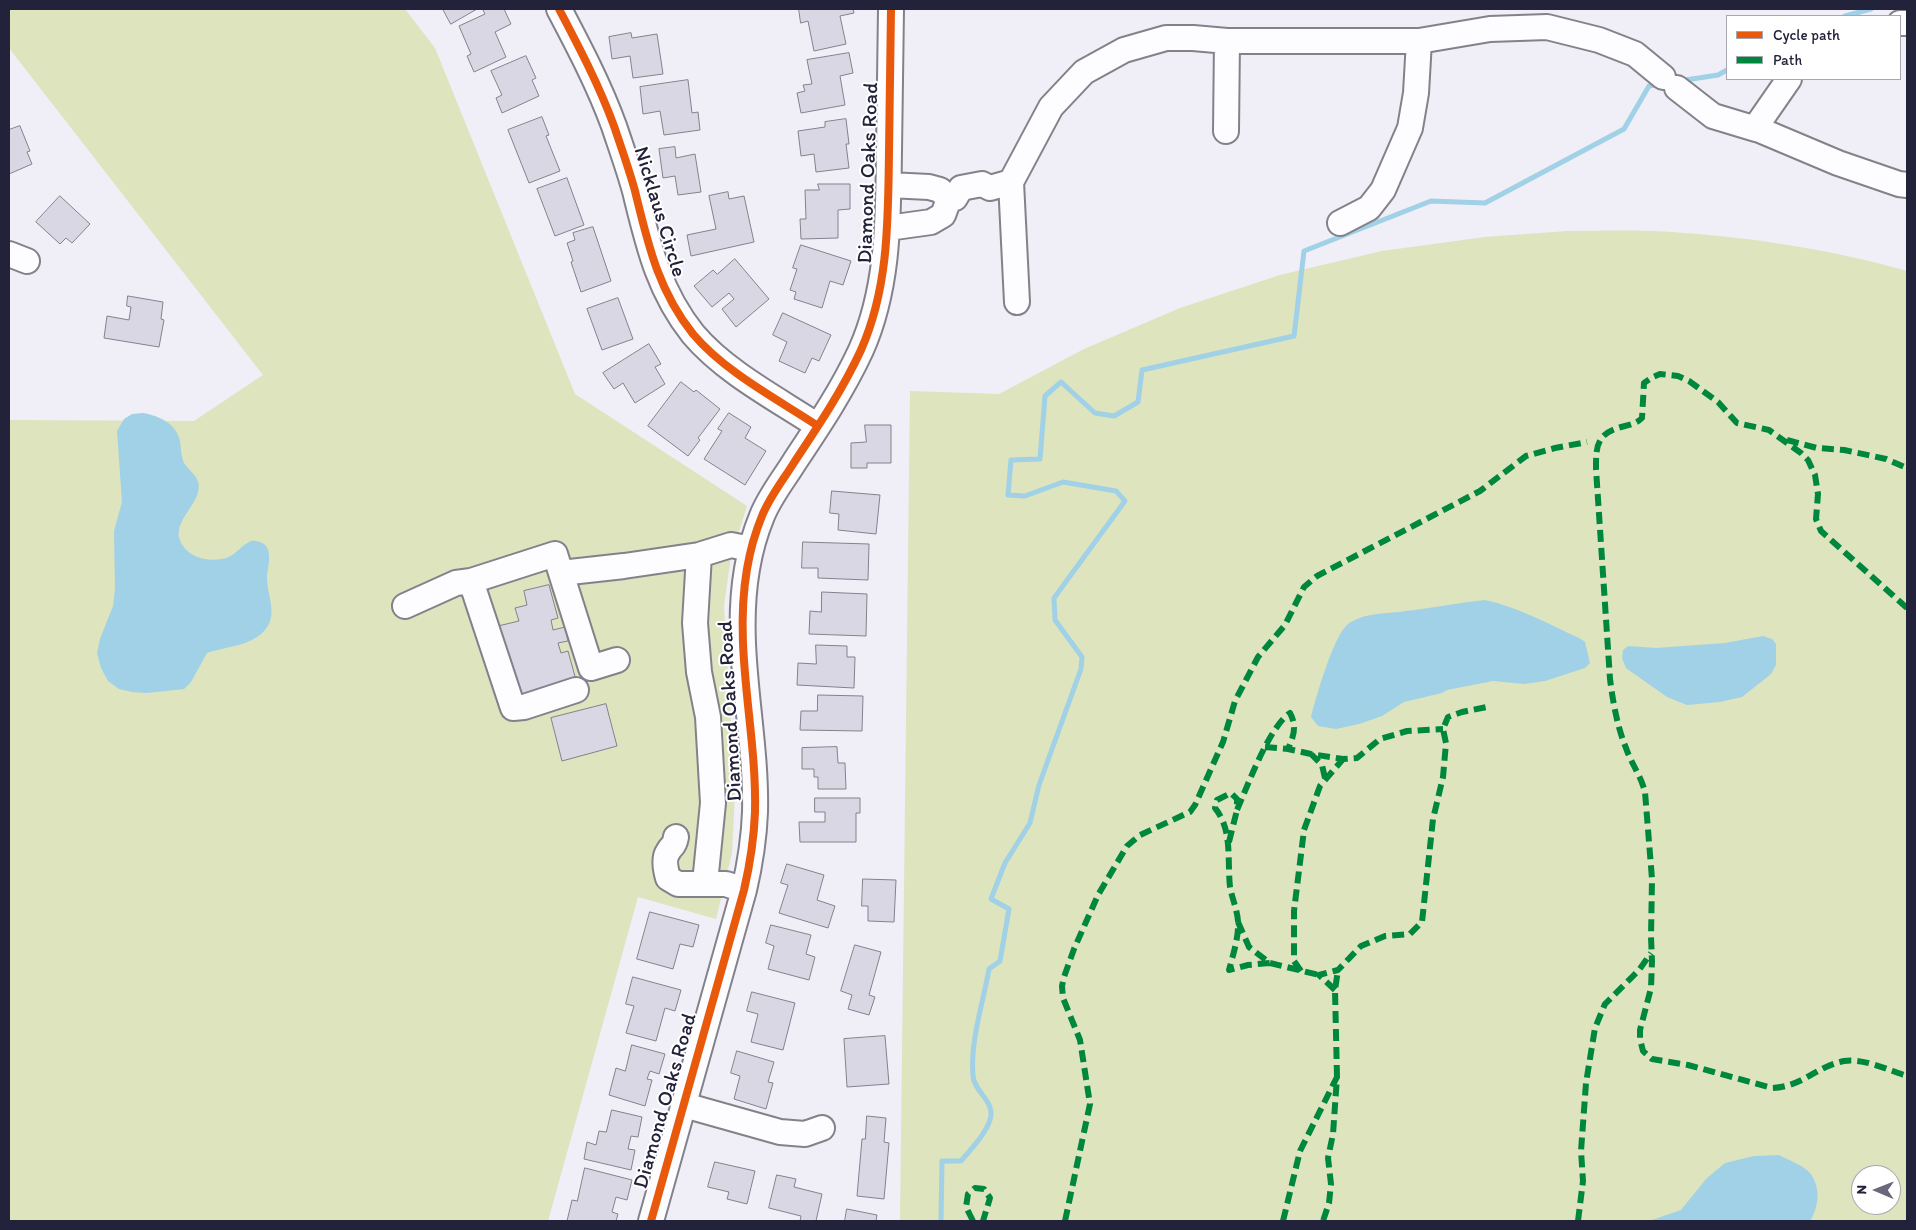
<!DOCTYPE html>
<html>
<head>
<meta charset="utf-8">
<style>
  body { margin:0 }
  #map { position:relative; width:1916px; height:1230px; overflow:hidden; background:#f0eef6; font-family:Itim,sans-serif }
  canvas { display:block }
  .frame { position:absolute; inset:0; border:10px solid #22223b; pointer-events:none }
  .legend { position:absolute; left:1726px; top:15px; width:175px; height:65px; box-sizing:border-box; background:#fff; border:1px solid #a7a7b1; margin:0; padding:6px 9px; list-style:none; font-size:15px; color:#22223b }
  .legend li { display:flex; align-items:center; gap:10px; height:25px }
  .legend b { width:25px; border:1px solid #a7a7b1 }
  .north { position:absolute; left:1851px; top:1165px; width:50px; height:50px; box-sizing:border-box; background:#fff; border:1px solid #a7a7b1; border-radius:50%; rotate:271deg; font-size:14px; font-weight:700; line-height:20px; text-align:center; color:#22223b }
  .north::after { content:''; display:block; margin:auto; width:18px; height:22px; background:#6a697c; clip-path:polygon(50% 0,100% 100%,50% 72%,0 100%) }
</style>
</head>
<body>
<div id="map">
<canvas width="1916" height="1230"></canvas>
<div class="frame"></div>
<ul class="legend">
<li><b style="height:6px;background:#e8590c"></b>Cycle path</li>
<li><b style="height:6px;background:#00873e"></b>Path</li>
</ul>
<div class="north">N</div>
</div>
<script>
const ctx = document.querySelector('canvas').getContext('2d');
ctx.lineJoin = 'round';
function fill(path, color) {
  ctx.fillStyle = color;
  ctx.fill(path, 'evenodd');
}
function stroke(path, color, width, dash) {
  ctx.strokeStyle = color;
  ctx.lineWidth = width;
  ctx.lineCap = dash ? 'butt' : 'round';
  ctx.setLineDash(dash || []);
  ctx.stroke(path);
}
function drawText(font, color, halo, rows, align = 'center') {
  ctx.font = font + ' Itim,sans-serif';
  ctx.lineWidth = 4;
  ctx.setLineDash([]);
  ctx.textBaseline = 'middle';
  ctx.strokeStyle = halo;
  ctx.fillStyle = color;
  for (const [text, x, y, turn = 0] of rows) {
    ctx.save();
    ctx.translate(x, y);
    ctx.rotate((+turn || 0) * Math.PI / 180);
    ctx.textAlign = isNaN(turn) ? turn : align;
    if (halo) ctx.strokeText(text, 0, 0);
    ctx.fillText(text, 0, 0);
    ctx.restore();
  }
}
const green = new Path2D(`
  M9,9H405L435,48L575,394L747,506L731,556L724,606L735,792L732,853L716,919L638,897L548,1221H9V420L194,421L263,375L9,48Z
  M1568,231C1596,231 1624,230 1652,231C1738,235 1825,248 1907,271V1221H900L910,391L999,394L1084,349L1180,308L1280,275L1382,251L1485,237ZM1861,1175H1891V1205H1861Z`);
const water = new Path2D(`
  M143,413C159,416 176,423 180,441C181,448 181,456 184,463C191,473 202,478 198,492C195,506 176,521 179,537C184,558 211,564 229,557C237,553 243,544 251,541C255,540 262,542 265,545C273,554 267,568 267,578C267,587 270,596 271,605C273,619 269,629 257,637C242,647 223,647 207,653L191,682L184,689L147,693L132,692L119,689L108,681L101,668L97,653L100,639L113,606L115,589L114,531L122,502L117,431L124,419L132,414Z
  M1485,600C1518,607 1549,624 1579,638L1585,642L1590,663L1585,668L1545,681L1524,684L1493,681L1447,690L1442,693L1404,702L1382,716L1359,724L1336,729L1318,726L1311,717C1316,697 1333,638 1347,625C1363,612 1387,614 1406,611C1432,608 1458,603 1485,600Z
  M1763,636L1772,639L1776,644V665L1771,674L1742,697L1720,702L1687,705L1667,697L1626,668L1622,658L1623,650L1628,646L1656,648L1725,643Z
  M1779,1155C1788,1160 1803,1165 1810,1173C1821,1187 1819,1207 1810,1221H1649L1681,1210L1706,1179L1725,1163L1754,1156Z`);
const stream = new Path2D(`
  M1845,16L1871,9
  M1679,81L1718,75L1727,70
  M941,1221L942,1161H961C971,1149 985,1135 990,1120C996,1101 974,1092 973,1076C970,1040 983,1004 989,969L1000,961L1009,909L991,899L1005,863L1030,823L1039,785L1081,669L1082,657L1055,620L1054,598L1125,501L1116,491L1063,482L1025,496L1008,495L1011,460L1040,459L1045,396L1061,382L1095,413L1114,416L1138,402L1142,370L1294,336L1304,251L1431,201L1485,203L1624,129L1649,86L1659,84`);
const building = new Path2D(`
  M443,9H477L451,24Z
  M485,9H504L511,24L495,32L506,57L474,72L467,56L471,54L459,26L485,14L483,10Z
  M799,9H853L854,13L840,16L846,44L814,51L808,21L801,23Z
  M631,33L632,38L657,34L663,74L633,78L630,56L612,59L609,37Z
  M849,53L853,73L840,76L845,105L801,113L797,93L805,91L803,85L812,84L807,60Z
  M526,56L536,78L532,80L539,96L502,113L496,98L502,95L491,71Z
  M688,80L692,113L698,112L700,130L664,135L660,111L643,114L640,87Z
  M542,117L549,135L546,136L560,171L529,183L508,130Z
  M846,119L849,144H846L849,168L816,172L814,154L801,156L798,131L825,127V122Z
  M20,126L30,151L27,152L32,164L9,174V130Z
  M675,147L676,158L695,154L701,192L678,195L675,176L663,178L659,149Z
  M567,178L584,225L555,236L537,189Z
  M818,184H850V209L838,210V238L801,239L800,219H806L805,190H819Z
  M728,192L729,199L744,196L754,242L691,256L687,235L716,229L709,196Z
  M60,196L90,224L72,243L66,238L60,244L36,222Z
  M593,227L611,281L581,292L571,262L573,261L567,243L575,240L573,233Z
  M801,245L851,261L843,285L830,281L822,308L794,299L796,292L790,290L797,269L793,268Z
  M735,259L769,299L736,327L722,309L734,299L729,293L712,307L694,286L713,270L717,274Z
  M128,296L163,302L161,319L164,320L159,347L104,338L107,316L129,320L131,307L127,306Z
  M618,298L633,339L602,350L587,309Z
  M783,313L831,335L819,361L812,358L805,373L779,361L787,342L773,335Z
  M649,344L661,364L655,367L665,384L635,403L623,383L614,389L603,373Z
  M681,382L694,392L696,390L720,409L698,438L700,440L688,456L648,426Z
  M729,413L751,427L745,438L766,451L745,485L704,459L722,431L718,429Z
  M865,425H891V463H867V468H851V443L866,442Z
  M832,491L880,495L876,534L838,530L839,514L830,513Z
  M803,542L869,544L868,580L818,578V568H802Z
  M549,585L558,618L551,620L553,630L565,627L568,641L558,643L561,653L568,651L576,680L517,699L498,626L519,621L515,608L527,605L524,591Z
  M822,592L867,594L866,636L809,634L810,611L821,612Z
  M816,645L847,646V657H855L854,688L797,685L798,663L816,664Z
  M818,695L863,696L862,731L800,730L801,711H817Z
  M606,704L617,746L562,761L551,718Z
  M837,747L838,763H845L846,789H818V777H814V769H802V748Z
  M815,798H860V813H856V842H800L799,822H825V812H815Z
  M787,864L824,875L817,900L835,906L828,928L779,913L788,885L781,883Z
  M863,879L896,880L894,922L868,921V906H862Z
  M650,912L699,925L693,947L680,944L673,969L637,959Z
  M771,925L811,935L806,954L815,957L809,980L768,969L774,946L766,943Z
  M855,945L881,952L869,995L875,997L869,1015L848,1009L852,995L841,991Z
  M633,977L681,990L675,1011L665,1008L656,1041L626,1033L634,1006L626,1004Z
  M752,992L795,1003L783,1050L751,1042L758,1014L747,1011Z
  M885,1036L889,1084L847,1087L844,1039Z
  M632,1045L665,1054L659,1074L650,1071L647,1079L652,1080L645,1106L609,1095L616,1068L625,1071Z
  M737,1051L774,1062L768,1082L773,1083L766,1109L734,1099L740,1076L731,1073Z
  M612,1110L642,1117L638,1137L631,1136L628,1149L635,1150L631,1170L584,1159L587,1142L596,1145L599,1131L606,1132Z
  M867,1116L886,1118L884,1142L889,1143L884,1199L857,1196L862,1139H865Z
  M715,1162L755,1171L747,1204L727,1199L729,1192L708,1187Z
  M585,1168L632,1180L627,1200L616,1197L612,1212L618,1214L616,1221H567L572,1200L577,1201Z
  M777,1175L796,1179L794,1187L822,1194L816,1221H800L801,1216L769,1208Z
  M847,1209L877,1215L876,1221H845Z`);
const minor = new Path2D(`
  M559,9C579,47 599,85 614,126C621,147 629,169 635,191C648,244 658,290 693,334C725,372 777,399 818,426
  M1900,23H1907
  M1789,79L1755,128L1838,163L1899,184L1907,185
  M1677,88L1713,116L1756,129
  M1226,131L1227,41
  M955,198L961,188L982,184L990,188L1011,182
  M1340,223L1369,208L1383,190L1410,128L1416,93L1419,41
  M888,228L931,222L943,215L949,199L940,190L929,187L889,185
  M9,254L27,261
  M1017,302L1011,182L1051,107L1084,72L1124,50L1166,38H1193L1227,41H1419L1490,29L1547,27L1599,40L1635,54L1663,77
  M699,555L695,623L699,672L708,717L713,803L705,883
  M471,581L513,708L524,707L576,690
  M405,606L456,583L471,581L555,554L561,573
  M617,660L591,668L561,573L624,566L699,555L731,545L751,549
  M676,837C674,848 672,844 668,852C663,859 666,871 668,878L678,884H726L744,890
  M684,1105L780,1132L805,1134L822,1128
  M651,1221L744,890C750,864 754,839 755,812C757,731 733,650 747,569C750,551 755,533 762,516C770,496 784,479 795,461C819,425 843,389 861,350C889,287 888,219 889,151C890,104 890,56 891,9`);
const quiet = new Path2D(`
  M1787,440L1817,448L1844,450L1886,459L1907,468
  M1907,608L1821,531L1816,519L1818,494L1815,475L1808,460L1801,453L1769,430L1737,423L1718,402L1689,381L1678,376L1660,374L1653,377L1644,383L1642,418C1636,424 1629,425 1621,427C1596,434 1596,447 1596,469L1610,679C1613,702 1617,726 1626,748C1631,763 1641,776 1645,792L1652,879L1651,937L1652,961L1651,988L1640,1030V1039L1643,1051L1652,1059L1688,1065L1772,1088C1802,1087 1817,1066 1844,1061C1864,1058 1888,1070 1907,1076
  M1265,747L1288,749
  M1325,778L1322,765L1311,754L1343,759L1357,758L1380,739L1407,731L1443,729
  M1229,842L1237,810
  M1238,922L1249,947L1270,963L1248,965L1229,970C1233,955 1239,937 1238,921C1237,909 1232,898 1230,887C1227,860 1233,830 1215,808L1217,800L1231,793L1237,799V810C1248,785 1269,727 1290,713C1297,726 1294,736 1288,749L1311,754
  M1270,963L1319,975
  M1301,971L1294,961V911L1304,830L1320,786L1343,759
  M1335,990L1319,975L1338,970L1361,946L1385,936L1410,934L1422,922L1433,819L1443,777L1446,743L1443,729L1448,717L1462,712L1487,707
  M1337,1077L1335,990L1338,970
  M973,1221L966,1207L968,1194L975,1188L984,1189L990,1198L983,1221
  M1065,1221L1090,1104L1080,1040L1063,998L1062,986L1064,977L1074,949L1098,895L1127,846L1140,835L1190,812L1195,805L1223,742L1235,701L1258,657L1285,625L1304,587L1317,576L1480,491L1526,456L1555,448L1587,442
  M1283,1221L1300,1151L1337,1077L1333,1134L1328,1158L1331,1184L1329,1203L1323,1221
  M1578,1221L1583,1181L1581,1151L1586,1083L1595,1028L1605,1004L1639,970L1651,953`);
const cycleway = new Path2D(`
  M559,9C579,47 599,85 614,126C621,147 629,169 635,191C648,244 658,290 693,334C725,372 777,399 818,426
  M651,1221L744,890C750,864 754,839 755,812C757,731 733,650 747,569C750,551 755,533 762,516C770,496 784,479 795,461C819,425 843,389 861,350C889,287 888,219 889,151C890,104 890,56 891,9`);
const streetNames = [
  ["Diamond Oaks Road",869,173,-88],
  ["Nicklaus Circle",659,212,73],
  ["Diamond Oaks Road",731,711,-93],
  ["Diamond Oaks Road",666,1101,-74]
];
fill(green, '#dde4be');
fill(water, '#a0d1e6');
stroke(stream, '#a0d1e6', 5);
fill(building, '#dad7e5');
stroke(building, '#83828b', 1);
stroke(minor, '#83828b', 28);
stroke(minor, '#fdfcfe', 24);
stroke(quiet, '#00873e', 6, [12, 6]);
stroke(cycleway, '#e8590c', 8);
drawText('21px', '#22223b', '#fff', streetNames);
</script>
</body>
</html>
